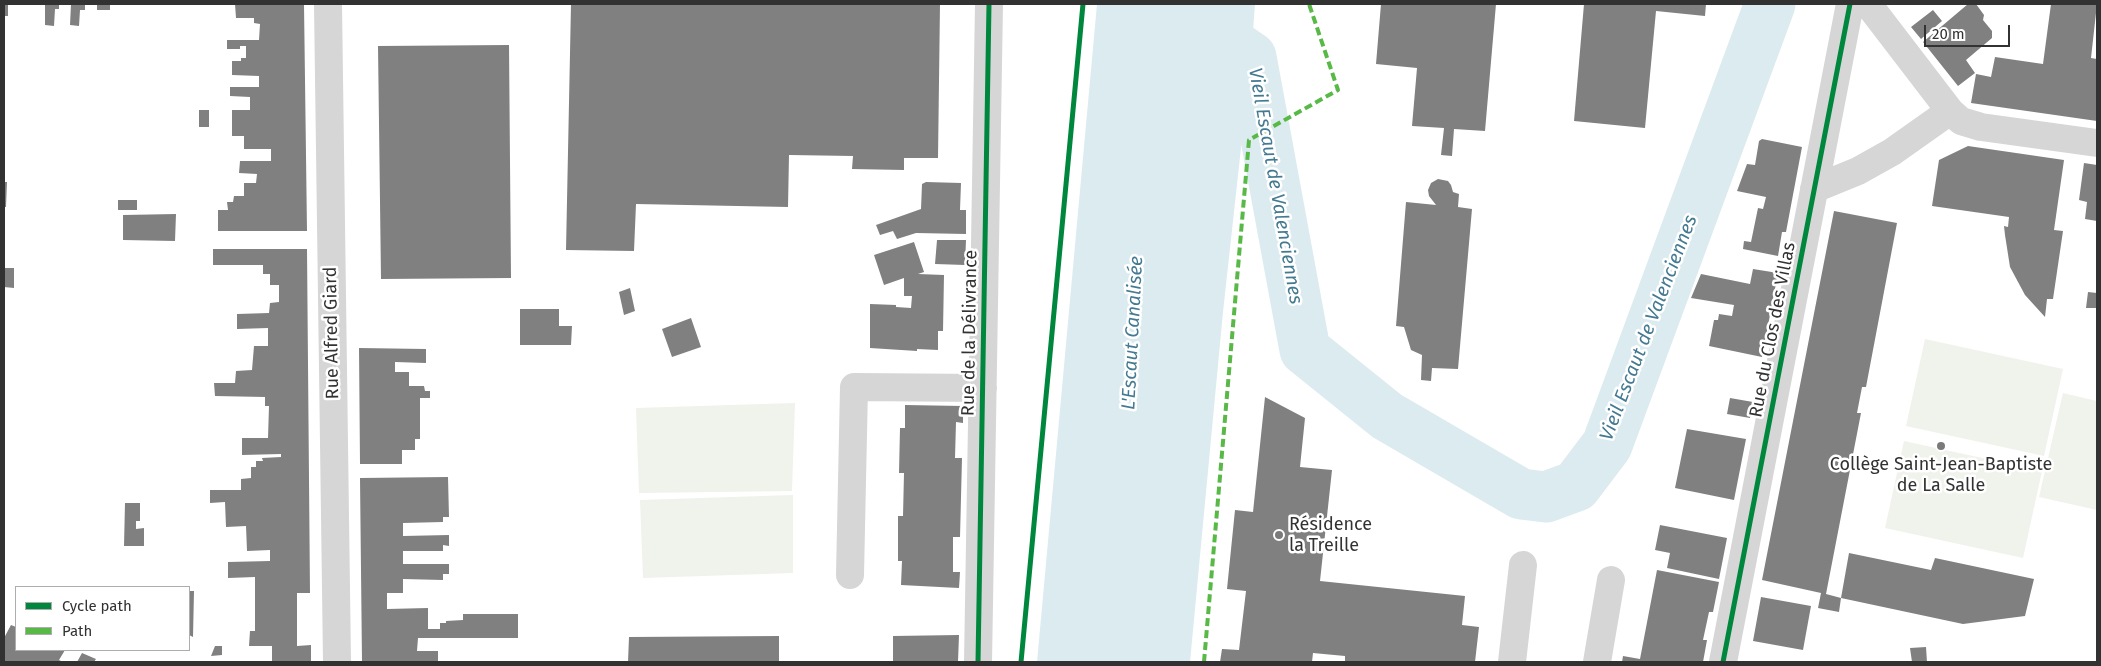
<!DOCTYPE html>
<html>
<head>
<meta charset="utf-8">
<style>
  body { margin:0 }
  #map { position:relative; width:2101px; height:666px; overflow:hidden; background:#fff; font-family:"Fira Sans",sans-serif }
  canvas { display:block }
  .frame { position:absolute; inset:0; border:5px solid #323232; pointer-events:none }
  .legend { position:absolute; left:15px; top:586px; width:175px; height:65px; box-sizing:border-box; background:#fff; border:1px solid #adadad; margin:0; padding:6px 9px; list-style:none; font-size:15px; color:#323232 }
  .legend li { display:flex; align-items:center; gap:10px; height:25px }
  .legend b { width:25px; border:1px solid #adadad }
  .scale { position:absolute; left:1924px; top:25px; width:86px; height:22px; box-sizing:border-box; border:2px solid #323232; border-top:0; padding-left:6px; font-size:15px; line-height:18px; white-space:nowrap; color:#323232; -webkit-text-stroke:4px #fff; paint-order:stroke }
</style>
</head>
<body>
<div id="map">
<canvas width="2101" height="666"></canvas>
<div class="frame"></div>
<ul class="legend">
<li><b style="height:6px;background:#00873e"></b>Cycle path</li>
<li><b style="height:6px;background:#58b947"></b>Path</li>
</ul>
<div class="scale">20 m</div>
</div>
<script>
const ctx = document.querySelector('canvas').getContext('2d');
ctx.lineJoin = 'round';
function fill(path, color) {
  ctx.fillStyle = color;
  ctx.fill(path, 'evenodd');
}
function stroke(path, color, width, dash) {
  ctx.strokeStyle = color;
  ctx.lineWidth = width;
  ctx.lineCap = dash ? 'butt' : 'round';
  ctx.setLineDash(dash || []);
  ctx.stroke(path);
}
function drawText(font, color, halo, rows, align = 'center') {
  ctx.font = font + ' "Fira Sans",sans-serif';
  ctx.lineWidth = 5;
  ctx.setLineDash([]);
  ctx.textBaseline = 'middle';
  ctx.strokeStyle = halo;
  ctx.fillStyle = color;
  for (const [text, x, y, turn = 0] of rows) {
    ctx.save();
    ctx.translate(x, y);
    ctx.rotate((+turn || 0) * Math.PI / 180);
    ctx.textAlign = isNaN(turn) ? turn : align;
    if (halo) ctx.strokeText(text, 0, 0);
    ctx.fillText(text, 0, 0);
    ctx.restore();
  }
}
const green = new Path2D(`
  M1925,339L2063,369L2044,456L1906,426Z
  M2063,393L2097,401V510L2039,497Z
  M795,403L792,491L639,493L636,408Z
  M1904,441L2042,471L2023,558L1885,528Z
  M793,495V573L643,578L640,500Z`);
const water = new Path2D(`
  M1097,4H1255L1251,57L1223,312L1190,662H1037Z`);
const river = new Path2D(`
  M1173,4L1251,57L1305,350L1387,416L1521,494L1546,497L1576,486L1607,445L1770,4`);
const building = new Path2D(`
  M4,4H8V16H4Z
  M45,4H59V9H55L54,26L45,25Z
  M71,4H85V10H80L79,26L70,25Z
  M97,4H110V10H97Z
  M235,4H304L307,231H218V210H228L227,202H233L234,196H244V183H256L257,174L239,173L240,161H271V149H244V136H232V110H250V97L230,96V87H259V76L232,75V61H241V58H246V46H240V49H227V40H259L260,24L254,23V18H236Z
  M571,4H940L938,158H904V170L852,169L853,156L789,155L788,207L636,204L634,251L566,250Z
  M1381,4H1496L1485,131L1454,129L1452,156L1441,155L1444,128L1412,126L1417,68L1376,64Z
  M1584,4H1706L1705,16L1656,11L1645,128L1574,121Z
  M1968,4H1976L1984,15L1983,20L1992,31V38L1966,60L1975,73L1958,86L1923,42Z
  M2051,4H2097L2091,58L2097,59V121L1971,103L1976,74L1991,77L1995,57L2043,64Z
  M1933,10L1942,21L1921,39L1911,27Z
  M509,45L511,278L381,279L378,46Z
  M199,110H209V127H199Z
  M1762,139L1802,147L1786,232H1782L1778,256L1743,249L1744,241L1751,242L1758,208L1763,209L1766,197L1737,191L1747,164L1755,165L1759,141Z
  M1968,146L2064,160L2054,230L2063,231L2053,299H2047L2045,317L2025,295L2010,267L2005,235L2004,226L2008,227L2009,217L1932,206L1939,160Z
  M2084,163L2097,165V221L2085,219L2087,202L2079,200Z
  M1438,179L1448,181L1451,185L1453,192L1459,194L1458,207L1472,209L1458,369L1432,368L1431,381L1421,380L1422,355L1411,350L1404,327L1396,326L1406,202L1436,205L1429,196L1428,190L1431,183Z
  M4,182H7L6,207H4Z
  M926,182L961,183L960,210H966V234L916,233L897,239L893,231L880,235L876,225L921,209L922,184Z
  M118,200H137V210H118Z
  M1834,211L1897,223L1866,387H1862L1857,413H1861L1826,594L1841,598L1839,612L1818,608L1821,593L1762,580Z
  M176,214L175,241L123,240V215Z
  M937,240H966L965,265L935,264Z
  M914,242L924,272L918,274L944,275L943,331H938V350L917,349V351L870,348V304L896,305V307L911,308L912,296H904V278L884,285L874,255Z
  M213,249H307L310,593H297V646L311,645V662H272V646H249L250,631H255V577L228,578V562L270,561V550L247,551L246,526L226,527L225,502L210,503V490H241V479L251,478V467H256V461H263L262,458L281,457V454L242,455V438H268L269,406H265V397L215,396L214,383H235L236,371L252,370L254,346H268V328L237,329V314L269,313L270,303L279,302V285H270V274H263V265H213Z
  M4,268H14V288L4,287Z
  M1753,269L1778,273L1762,357L1709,346L1714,320H1718L1719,314L1732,316L1734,305L1691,298L1701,274L1750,284Z
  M630,288L635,311L624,315L619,292Z
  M2088,292L2097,293V308H2086Z
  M520,309H559V326H572L571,345H520Z
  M691,318L701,347L672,357L662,329Z
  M359,348L426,349V363L395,362V372H409V386H424L425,391H430V398H420V439H415V450H402V464H360Z
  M1265,397L1305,418L1300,467L1332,470L1320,581L1465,596L1462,625L1479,627L1475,662H1345V656L1313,653L1312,662H1220L1222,649L1239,650L1246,591L1227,589L1235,510L1253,512Z
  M1730,398L1753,402L1750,418L1727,414Z
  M905,405L963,406V423L956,422L955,458H962L960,537H953V572H960L959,588L901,585L902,561H898V516H903L904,473H899L900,428H905Z
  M1687,429L1746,439L1734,500L1675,488Z
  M448,477L449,517H443V522L403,523V536L449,535V546L443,545V551H403V564H449V574H443V580L403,579V593H387V609L428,608V629H440V623H446V621L463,620V614H518V638H418L417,651H438V662H362L360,478Z
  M125,503H140V521H136V529L144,528V546H124Z
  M1660,525L1727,538L1719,579L1667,568L1670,553L1655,550Z
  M1849,553L1931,570L1935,558L2034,579L2025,616L1963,624L1841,598Z
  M1657,570L1719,582L1713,612H1709L1703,640H1707L1703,662H1622L1623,656L1640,659Z
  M189,591H194L193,637L189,635Z
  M1761,597L1811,606L1803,650L1753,641Z
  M11,625L16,627V650H65L59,660L63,662H4V638Z
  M959,635L958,662H893V636Z
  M779,636V662H628L629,637Z
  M215,646H222V655L211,656Z
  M1926,647L1927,662H1912L1910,648Z
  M82,653L96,659L94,662H77Z`);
const minor = new Path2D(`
  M328,4L337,662
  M1950,111L1961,121L1981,127L2097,143
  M1814,189L1858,171L1892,152L1950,111L1868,4
  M850,575L854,387L983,388
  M978,662L989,4
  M1512,662L1523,565
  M1597,662L1611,580
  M1723,662L1850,4`);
const quiet = new Path2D(`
  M1204,662L1249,140L1338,90L1309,4`);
const cycleway = new Path2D(`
  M978,662L989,4
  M1021,662L1083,4
  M1723,662L1850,4`);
const markers = [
  [1941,446,5,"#7a7a7a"],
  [1279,535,5,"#7a7a7a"]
];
const streetNames = [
  ["Rue du Clos des Villas",1773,330,-79],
  ["Rue Alfred Giard",332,333,-91],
  ["Rue de la Délivrance",970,333,-89]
];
const poiNames = [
  ["Collège Saint-Jean-Baptiste",1941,465],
  ["de La Salle",1941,486],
  ["Résidence",1289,525,"left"],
  ["la Treille",1289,546,"left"]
];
const waterNames = [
  ["Vieil Escaut de Valenciennes",1275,186,80],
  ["Vieil Escaut de Valenciennes",1649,328,-69],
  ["L'Escaut Canalisée",1133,333,-87]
];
fill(green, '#f0f3ec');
fill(water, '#dcebf0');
stroke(river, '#dcebf0', 51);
fill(building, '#808080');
stroke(minor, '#d6d6d6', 28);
stroke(quiet, '#58b947', 4, [8, 4]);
stroke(cycleway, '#00873e', 5);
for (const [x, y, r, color] of markers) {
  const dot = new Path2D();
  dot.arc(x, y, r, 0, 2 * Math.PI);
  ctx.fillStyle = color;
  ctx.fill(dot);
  stroke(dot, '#fff', 2);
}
drawText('18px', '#323232', '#fff', streetNames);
drawText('18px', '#323232', '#fff', poiNames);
drawText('italic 19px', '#447a91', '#fff', waterNames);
</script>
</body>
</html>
